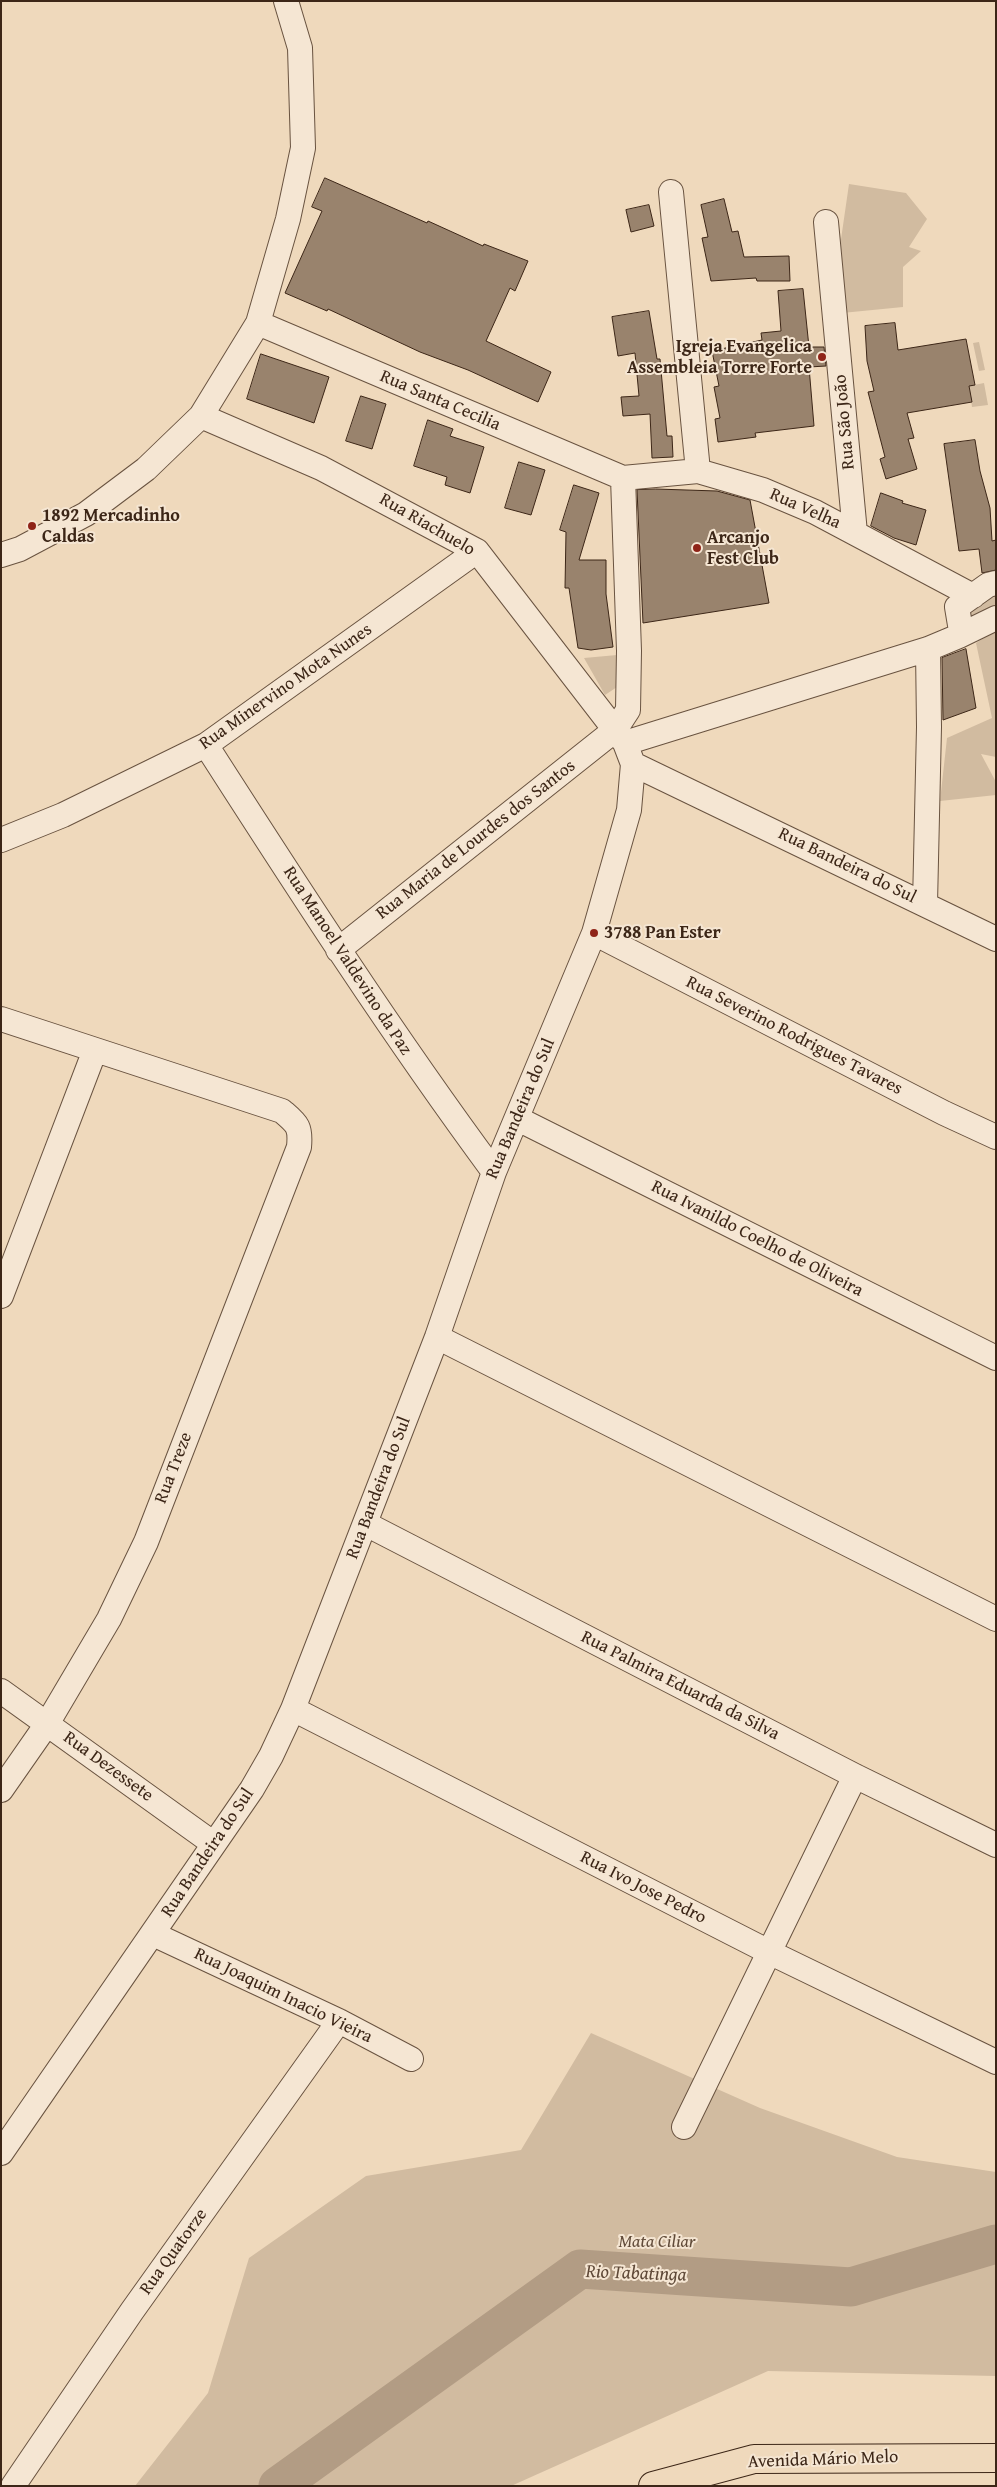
<!DOCTYPE html>
<html>
<head>
<meta charset="utf-8">
<style>
  body { margin:0 }
  #map { position:relative; width:997px; height:2487px; overflow:hidden; background:#efd9bc; font-family:"Gentium Book Plus",serif }
  canvas { display:block }
  .frame { position:absolute; inset:0; border:2px solid #3c2617; pointer-events:none }
</style>
</head>
<body>
<div id="map">
<canvas width="997" height="2487"></canvas>
<div class="frame"></div>
</div>
<script>
const ctx = document.querySelector('canvas').getContext('2d');
ctx.lineJoin = 'round';
function fill(path, color) {
  ctx.fillStyle = color;
  ctx.fill(path, 'evenodd');
}
function stroke(path, color, width, dash) {
  ctx.strokeStyle = color;
  ctx.lineWidth = width;
  ctx.lineCap = dash ? 'butt' : 'round';
  ctx.setLineDash(dash || []);
  ctx.stroke(path);
}
function drawText(font, color, halo, rows, align = 'center') {
  ctx.font = font + ' "Gentium Book Plus",serif';
  ctx.lineWidth = 4;
  ctx.setLineDash([]);
  ctx.textBaseline = 'middle';
  ctx.strokeStyle = halo;
  ctx.fillStyle = color;
  for (const [text, x, y, turn = 0] of rows) {
    ctx.save();
    ctx.translate(x, y);
    ctx.rotate((+turn || 0) * Math.PI / 180);
    ctx.textAlign = isNaN(turn) ? turn : align;
    if (halo) ctx.strokeText(text, 0, 0);
    ctx.fillText(text, 0, 0);
    ctx.restore();
  }
}
const green = new Path2D(`
  M849,184L906,193L927,219L909,247L921,251L903,267V307L842,313L837,267Z
  M979,342L985,370L979,371L973,343Z
  M984,383L988,405L972,407L969,386Z
  M996,591V613L975,623L967,617L968,606Z
  M996,630V757L981,754L996,782V795L940,801L947,738L992,718L976,643Z
  M617,655L623,683L605,695L584,658Z
  M591,2033L760,2108L897,2157L996,2172V2376L768,2371L511,2486H135L208,2393L249,2258L366,2176L521,2150Z`);
const river = new Path2D(`
  M278,2486L580,2269L851,2287L996,2244`);
const building = new Path2D(`
  M325,178L427,223L428,221L483,246L484,244L528,261L515,291L510,288L486,341L551,372L538,402L468,370L420,352L328,309L327,311L285,293L322,211L312,207Z
  M724,199L732,232L738,231L744,257L789,256L790,281H757L756,278L711,281L702,238L708,237L701,205Z
  M649,205L654,226L631,232L626,210Z
  M803,289L809,347H824L826,366L809,367L814,426L755,433L756,437L718,442L715,419L720,418L714,387L719,386L712,351L762,340L761,333L781,331L778,291Z
  M649,311L657,359H660L667,436H672L673,457L652,458L650,414L623,416L621,397L639,396L635,353L618,356L612,317Z
  M895,323L898,350L966,339L975,385L969,386L972,402L907,413L914,438L908,439L917,469L886,479L880,459L885,457L868,392L874,391L867,361L865,326Z
  M261,354L329,377L314,423L247,399Z
  M361,396L386,404L372,449L346,441Z
  M428,420L453,429L450,436L484,447L470,493L445,485L447,477L414,466Z
  M975,440L980,471L990,508L992,541L996,540V570L982,573L979,549L959,551L944,444Z
  M519,462L545,470L531,515L505,508Z
  M574,485L599,493L579,560H606V594L613,647L591,650L578,648L569,588H565L566,532L560,530Z
  M656,489L717,491L750,500L769,603L643,623L637,490Z
  M881,493L903,501L902,503L926,510L916,545L894,538L871,526Z
  M966,649L976,708L943,720L942,658Z`);
const street = new Path2D(`
  M671,192L698,471
  M826,222L855,533
  M258,323L623,478L698,471L763,490L815,512L973,596
  M1,555L20,549L86,514L146,469L201,416L258,323L288,219L303,148L300,48L286,1
  M959,636L996,618
  M625,743L928,649L959,636L961,631L957,607L988,585L996,583
  M206,745C299,890 392,1034 494,1172
  M633,764L996,939
  M1,840L63,815L206,745L477,551
  M925,904L929,727L928,649
  M594,933L944,1113L996,1137
  M338,950L615,730L628,710L629,651L623,478
  M1,1019L282,1111C297,1124 301,1126 299,1147L146,1542L109,1619L47,1724L1,1790
  M518,1119L996,1358
  M1,1296L95,1050
  M437,1337L996,1619
  M366,1524L855,1776L996,1845
  M1,1691L214,1844
  M293,1709L771,1953L996,2062
  M153,1934L339,2021L411,2059
  M684,2127L855,1776
  M1,2153L252,1789L271,1756L293,1709L437,1337L494,1172L594,933L629,810L633,764L625,743L477,551L321,468L201,416
  M13,2486L132,2311L339,2021`);
const primary = new Path2D(`
  M653,2486L754,2459L996,2458`);
const markers = [
  [822,357,5,"#8f2418"],
  [32,526,5,"#8f2418"],
  [697,548,5,"#8f2418"],
  [594,933,5,"#8f2418"]
];
const poiNames = [
  ["Igreja Evangelica",812,347,"right"],
  ["Assembleia Torre Forte",812,368,"right"],
  ["1892 Mercadinho",42,516],
  ["Caldas",42,537],
  ["Arcanjo",707,538],
  ["Fest Club",707,559],
  ["3788 Pan Ester",604,933]
];
const streetNames = [
  ["Rua Santa Cecilia",440,401,23],
  ["Rua São João",845,422,-95],
  ["Rua Velha",805,509,24],
  ["Rua Riachuelo",427,525,30],
  ["Rua Minervino Mota Nunes",286,687,-35],
  ["Rua Maria de Lourdes dos Santos",476,840,-38],
  ["Rua Bandeira do Sul",847,866,26],
  ["Rua Manoel Valdevino da Paz",347,961,57],
  ["Rua Severino Rodrigues Tavares",794,1036,27],
  ["Rua Bandeira do Sul",521,1109,-67],
  ["Rua Ivanildo Coelho de Oliveira",757,1239,27],
  ["Rua Treze",174,1468,-69],
  ["Rua Bandeira do Sul",379,1488,-69],
  ["Rua Palmira Eduarda da Silva",680,1686,27],
  ["Rua Dezessete",108,1767,36],
  ["Rua Bandeira do Sul",208,1853,-56],
  ["Rua Ivo Jose Pedro",643,1888,27],
  ["Rua Joaquim Inacio Vieira",283,1996,26],
  ["Rua Quatorze",174,2252,-54],
  ["Avenida Mário Melo",823,2460,-2]
];
const parkNames = [
  ["Mata Ciliar",657,2242]
];
const waterNames = [
  ["Rio Tabatinga",636,2274,2]
];
fill(green, '#d1bba0');
stroke(river, '#b29c84', 39);
fill(building, '#99836d');
stroke(building, '#3c2617', 1);
stroke(street, '#695340', 26);
stroke(primary, '#3c2617', 30);
stroke(street, '#f5e6d3', 24);
stroke(primary, '#efd9bc', 28);
for (const [x, y, r, color] of markers) {
  const dot = new Path2D();
  dot.arc(x, y, r, 0, 2 * Math.PI);
  ctx.fillStyle = color;
  ctx.fill(dot);
  stroke(dot, '#f5e6d3', 2);
}
drawText('bold 18px', '#3c2617', '#f5e6d3', poiNames, 'left');
drawText('18px', '#3c2617', '#f5e6d3', streetNames);
drawText('italic 18px', '#614b39', '#f5e6d3', parkNames);
drawText('italic 19px', '#5f4938', '#f5e6d3', waterNames);
</script>
</body>
</html>
